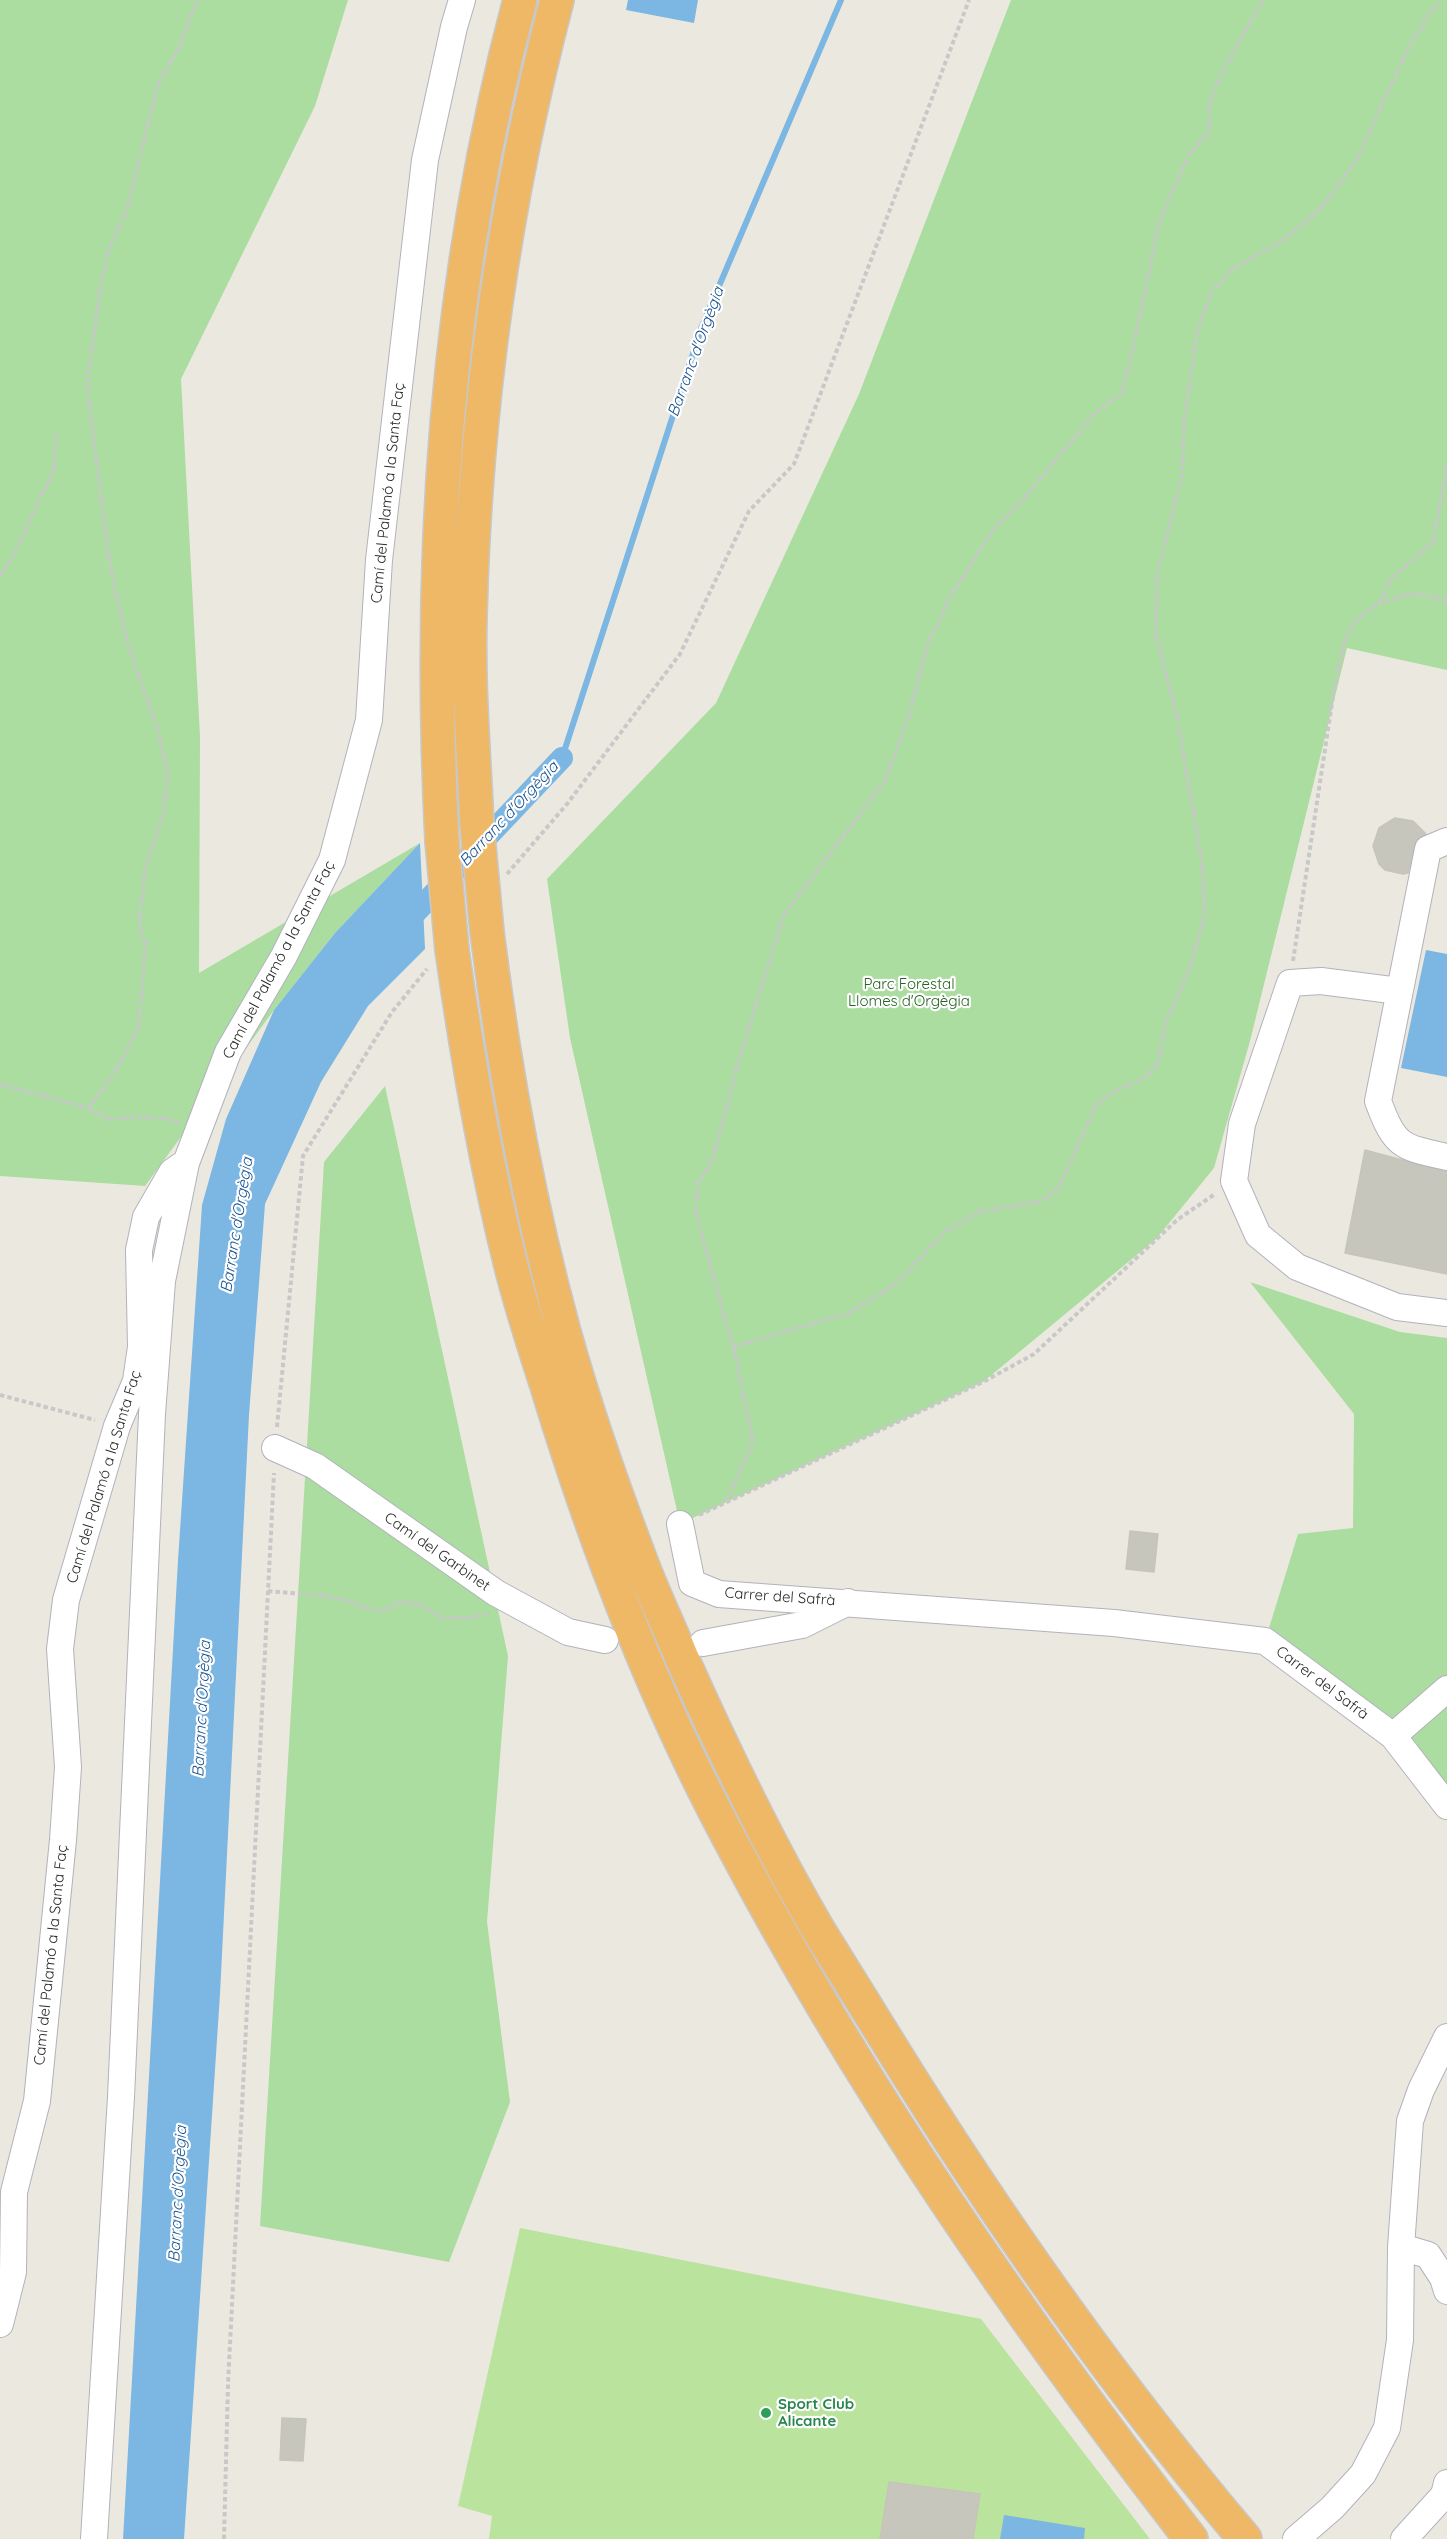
<!DOCTYPE html>
<html>
<head>
<meta charset="utf-8">
<style>
  body { margin:0 }
  canvas { display:block; background:#ebe8df }
</style>
</head>
<body>
<canvas width="1447" height="2539"></canvas>
<script>
const ctx = document.querySelector('canvas').getContext('2d');
ctx.lineJoin = 'round';
function fill(path, color) {
  ctx.fillStyle = color;
  ctx.fill(path, 'evenodd');
}
function stroke(path, color, width, dash) {
  ctx.strokeStyle = color;
  ctx.lineWidth = width;
  ctx.lineCap = dash ? 'butt' : 'round';
  ctx.setLineDash(dash || []);
  ctx.stroke(path);
}
function drawText(font, color, halo, rows, align = 'center') {
  ctx.font = font + ' Quicksand,sans-serif';
  ctx.lineWidth = 4.5;
  ctx.setLineDash([]);
  ctx.textBaseline = 'middle';
  ctx.strokeStyle = halo;
  ctx.fillStyle = color;
  for (const [text, x, y, turn = 0] of rows) {
    ctx.save();
    ctx.translate(x, y);
    ctx.rotate((+turn || 0) * Math.PI / 180);
    ctx.textAlign = isNaN(turn) ? turn : align;
    if (halo) ctx.strokeText(text, 0, 0);
    ctx.fillText(text, 0, 0);
    ctx.restore();
  }
}
const green = new Path2D(`
  M0,0H348L315,106L181,379L200,737L199,973L420,843L335,933L274,1010L145,1186L0,1176Z
  M1011,0H1447V670L1347,648L1250,1041L1214,1168L1156,1239L983,1382L680,1524L570,1038L547,879L716,703L859,394Z
  M385,1086L508,1656L487,1922L510,2102L449,2262L260,2226L324,1162Z
  M1250,1282L1400,1332L1447,1338V1806L1393,1736L1265,1641L1298,1534L1353,1528L1354,1414Z`);
const pitch = new Path2D(`
  M520,2228L981,2319L1150,2539H489L492,2516L458,2506Z`);
const water = new Path2D(`
  M628,0H698L694,23L626,10Z
  M420,843L425,949L368,1006L321,1082L265,1204L249,1415L220,1994L184,2539H123L178,1560L202,1205L226,1119L274,1010L335,933Z
  M1426,950L1447,954V1077L1401,1068Z
  M1004,2515L1085,2528L1084,2539H1000Z`);
const stream = new Path2D(`
  M562,758L702,326L841,0`);
const canal = new Path2D(`
  M402,927L562,758`);
const building = new Path2D(`
  M1395,818L1413,821L1426,834L1416,840L1408,873L1403,874L1385,870L1379,864L1373,846L1379,828Z
  M1365,1150L1447,1172V1274L1345,1253Z
  M1130,1531L1158,1534L1154,1572L1126,1569Z
  M282,2418L306,2419L303,2461L280,2460Z
  M889,2482L980,2494L973,2539H880Z`);
const path = new Path2D(`
  M0,576L15,552L54,469L57,432
  M1379,603L1390,580L1433,542L1447,464
  M507,874L567,804L680,654L749,511L794,464L969,0
  M1293,961L1335,683L1345,640L1357,619L1379,603L1411,593L1447,600
  M0,1084L88,1108L115,1072L138,1029L146,943L141,937L140,910L146,867L164,811L168,773L158,732L125,634L110,566L87,386L101,283L110,245L127,210L158,84L179,47L197,0
  M88,1108L108,1119L138,1117L165,1118L179,1123
  M733,1347L849,1313L895,1285L945,1232L978,1212L1042,1201L1060,1186L1095,1106L1106,1096L1149,1075L1158,1062L1166,1021L1188,973L1205,915L1202,862L1177,717L1156,635L1157,575L1182,474L1184,421L1197,333L1210,294L1233,269L1285,239L1322,207L1356,161L1407,50L1430,12L1442,0
  M0,1395L95,1420
  M277,1427L303,1156L392,1012L427,969
  M726,1502L753,1442L737,1362L696,1214L698,1183L713,1158L739,1060L784,914L885,781L909,716L927,646L950,597L992,531L1028,494L1094,414L1122,392L1133,348L1160,219L1189,154L1209,132V104L1221,74L1263,0
  M699,1515L983,1382L1034,1354L1177,1220L1215,1194
  M268,1591L325,1596L349,1601L365,1608L383,1611L400,1602L422,1605L439,1617L451,1618H470L487,1614
  M224,2539L228,2384L274,1473`);
const minor = new Path2D(`
  M1447,841L1428,849L1378,1101C1395,1147 1401,1147 1447,1157
  M1399,991L1321,981L1290,983L1242,1124L1234,1181L1258,1235L1297,1267L1397,1307L1447,1313
  M275,1448L315,1466L496,1593L568,1632L605,1640
  M680,1524L692,1583L719,1594L1114,1623L1265,1641L1393,1736L1447,1806
  M703,1643L802,1625L848,1602
  M1393,1736L1447,1689
  M1401,2247L1428,2255L1443,2278L1447,2291
  M0,2324L13,2272L14,2192L37,2101L63,1840L68,1767L60,1649L66,1600L117,1426L136,1381L141,1347L139,1250L146,1217L172,1172L185,1163
  M94,2539L121,2097L152,1414L162,1281L186,1163L228,1052L284,956L332,860L369,720L379,560L425,160L454,27L462,0
  M1296,2539L1332,2508L1363,2474L1387,2428L1400,2340L1401,2247L1410,2121L1421,2090L1447,2037
  M1404,2539L1444,2495L1447,2483`);
const highway = new Path2D(`
  M477,825C474,756 468,686 470,617C475,408 504,202 557,0
  M442,841C427,555 446,277 520,0
  M487,932C504,1067 528,1201 564,1332C585,1408 611,1482 639,1556C651,1589 667,1622 681,1656C723,1750 767,1842 819,1931C841,1967 864,2003 886,2039C994,2214 1112,2382 1245,2539
  M452,950C467,1056 485,1162 511,1266C521,1306 534,1346 547,1386C594,1541 653,1696 730,1840C860,2087 1020,2319 1191,2539`);
const highwayBridge = new Path2D(`
  M477,825L487,932
  M442,841L452,950`);
const markers = [
  [766,2413,6,"#2e9e5b"]
];
const streetNames = [
  ["Camí del Palamó a la Santa Faç",388,493,-84],
  ["Camí del Palamó a la Santa Faç",279,960,-62],
  ["Camí del Palamó a la Santa Faç",104,1477,-73],
  ["Camí del Garbinet",437,1552,35],
  ["Carrer del Safrà",780,1597,4],
  ["Carrer del Safrà",1322,1683,37],
  ["Camí del Palamó a la Santa Faç",51,1955,-84]
];
const parkNames = [
  ["Parc Forestal",909,984],
  ["Llomes d'Orgègia",909,1001]
];
const leisureNames = [
  ["Sport Club",778,2404],
  ["Alicante",778,2421]
];
const waterNames = [
  ["Barranc d'Orgègia",696,352,-70],
  ["Barranc d'Orgègia",509,814,-47],
  ["Barranc d'Orgègia",237,1225,-81],
  ["Barranc d'Orgègia",202,1709,-87],
  ["Barranc d'Orgègia",178,2194,-87]
];
fill(green, '#abdda0');
fill(pitch, '#bae39d');
fill(water, '#7cb6e3');
stroke(stream, '#7cb6e3', 6);
stroke(canal, '#7cb6e3', 22);
fill(building, '#c7c6bd');
stroke(building, '#c7c4b8', 1.5);
stroke(minor, '#b2b2bd', 28);
stroke(highway, '#c8c8c8', 36);
stroke(path, '#c8c8c8', 4, [4.5, 3]);
stroke(minor, '#fff', 26);
stroke(highway, '#efb866', 33);
stroke(highwayBridge, '#c8c8c8', 36, []);
stroke(highwayBridge, '#efb866', 33);
for (const [x, y, r, color] of markers) {
  const dot = new Path2D();
  dot.arc(x, y, r, 0, 2 * Math.PI);
  ctx.fillStyle = color;
  ctx.fill(dot);
  stroke(dot, '#fff', 2);
}
drawText('15px', '#2b2b2b', '#fff', streetNames);
drawText('15px', '#246221', '#fff', parkNames);
drawText('bold 15px', '#27864d', '#fff', leisureNames, 'left');
drawText('italic 16px', '#1a5490', '#fff', waterNames);
</script>
</body>
</html>
